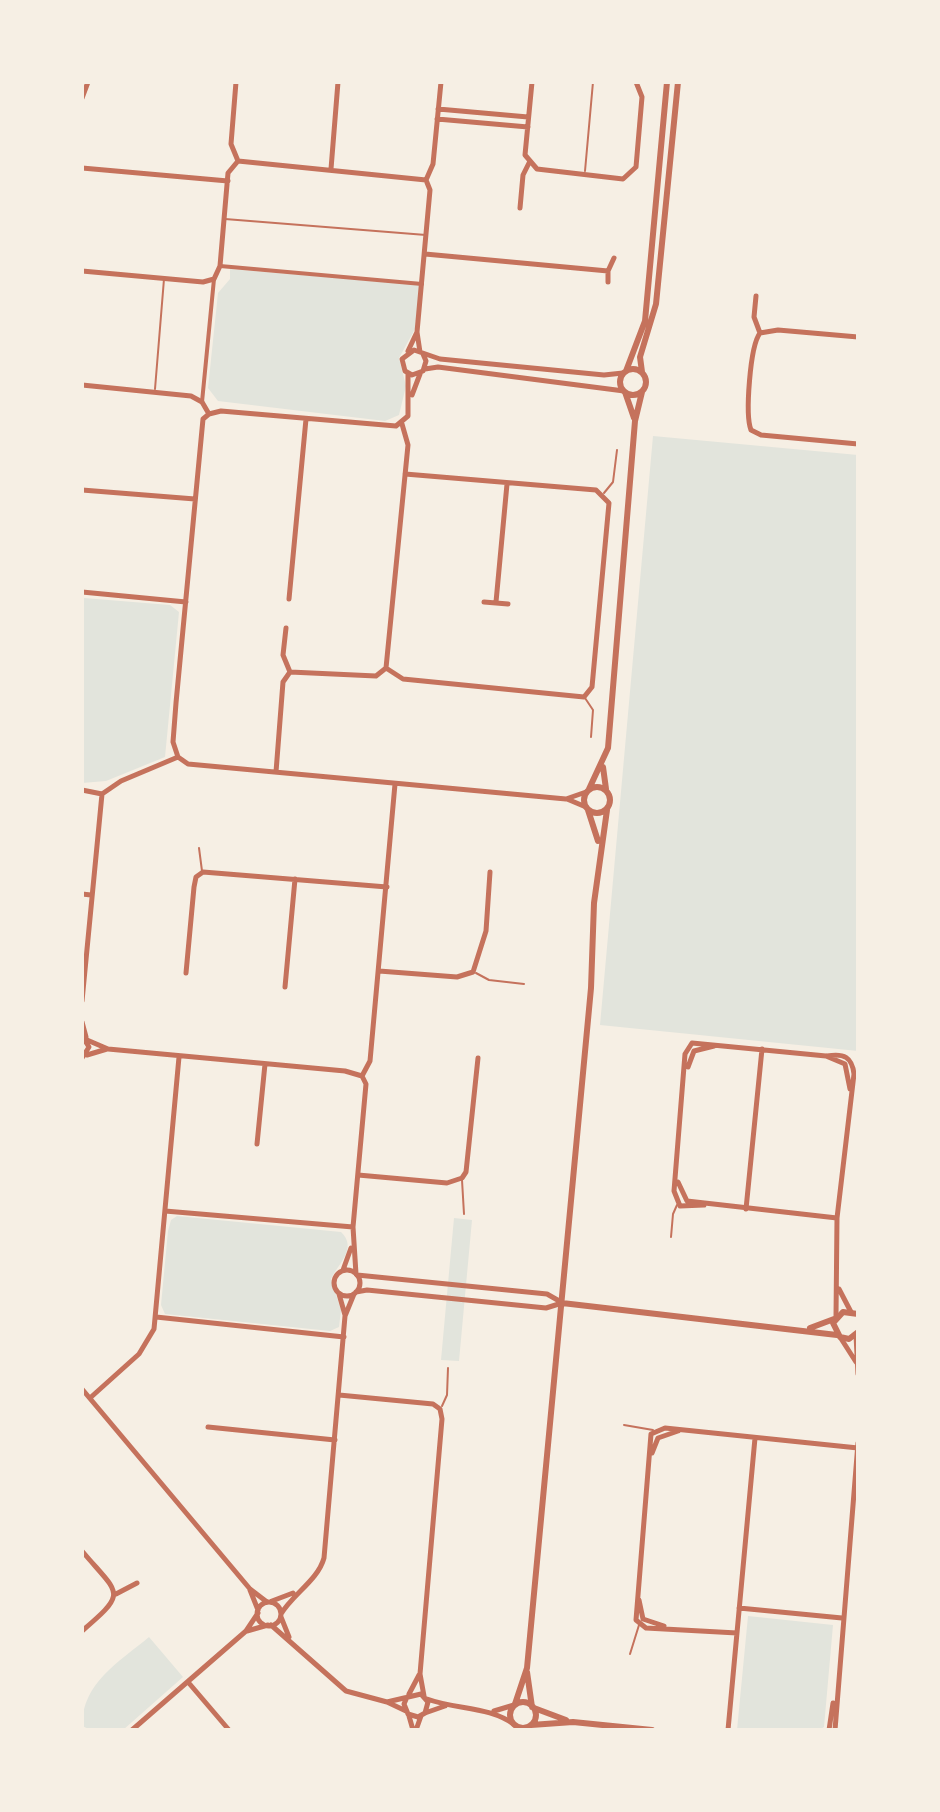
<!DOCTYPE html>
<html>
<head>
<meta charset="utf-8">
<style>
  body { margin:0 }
  #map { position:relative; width:940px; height:1812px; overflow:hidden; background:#f6efe4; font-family:Ubuntu,sans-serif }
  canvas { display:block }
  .frame { position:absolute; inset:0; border:84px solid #f6efe4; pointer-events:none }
</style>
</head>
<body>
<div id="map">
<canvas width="940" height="1812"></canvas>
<div class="frame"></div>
</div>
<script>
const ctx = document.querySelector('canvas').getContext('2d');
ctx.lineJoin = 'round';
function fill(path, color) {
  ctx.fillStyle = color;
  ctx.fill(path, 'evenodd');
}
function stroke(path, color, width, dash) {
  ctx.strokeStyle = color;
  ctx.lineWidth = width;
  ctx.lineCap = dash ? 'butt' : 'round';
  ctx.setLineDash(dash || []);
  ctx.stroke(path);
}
const green = new Path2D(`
  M230,269L420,285L415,329L399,358L406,386L399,415L385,421L218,401L208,388L218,293L230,279Z
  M653,436L858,455V1051L600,1025Z
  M84,598L170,605L179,612L165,757L106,781L82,783Z
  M177,1216L341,1232C358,1248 338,1264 331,1279L341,1310L339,1327L330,1331L165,1314L161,1305L168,1231L171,1220Z
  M454,1218L472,1220L459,1361L441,1360Z
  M748,1616L833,1625L824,1727L819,1730H737Z
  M149,1637L183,1677L123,1730H91L82,1726C82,1683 119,1662 149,1637Z`);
const service = new Path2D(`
  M585,171L593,82
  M225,219L426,235
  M155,389L164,279
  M604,493L613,482L617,450
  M585,698L593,710L591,737
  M199,848L202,871
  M476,973L489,980L524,984
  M462,1180L464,1214
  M671,1237L673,1214L677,1205
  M442,1406L447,1395L448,1368
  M624,1425L653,1430
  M630,1654L639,1625`);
const pedestrian = new Path2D(`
  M220,266L422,284
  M202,402L214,279`);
const minor = new Path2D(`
  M236,82L231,144L238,161
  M532,82L525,155L537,169L623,179L636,167L642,97L636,82
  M82,98L88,82
  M438,109L528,117
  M437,119L528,127
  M238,161L426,180L430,190L417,332L420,352
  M82,168L228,181
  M331,169L338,82
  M426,180L433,164L441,82
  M520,208L523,175L529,163
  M425,254L608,271
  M82,271L203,282L214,279L220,266L228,173L238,161
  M608,282V271L614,258
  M756,296L754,317L760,333
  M858,337L778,330L760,333C750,346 745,415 751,430L761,435L858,444
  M408,351L417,332
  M423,354L426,361L423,371L412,375L405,371L402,359L414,350L440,359L604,375L623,373
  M425,369L438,367L624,391
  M82,385L191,396L202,402L209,414
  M412,395L420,374
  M82,490L195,499
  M82,592L186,602
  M289,599L306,419
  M484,602L508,604
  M496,602L507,484
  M286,628L283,655L290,672
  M386,668L408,445L402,424
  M178,757L173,742L176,703L203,419L209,414L221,411L396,426L408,416V373
  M178,757L188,764L566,799L586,792
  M276,772L283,682L290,672L376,676L386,668L403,679L584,697L592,687L609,503L596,490L405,474
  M82,790L102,794
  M567,799L586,807
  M82,894L91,895
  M379,971L457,977L473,972L486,931L490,872
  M186,973L194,887L196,877L203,872L387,887
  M285,987L295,879
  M82,1001L102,794L121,781L178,757
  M82,1022L86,1037
  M82,1036L89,1047L82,1058
  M87,1040L108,1049L345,1071L362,1076
  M87,1055L107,1049
  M827,1056C844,1053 852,1057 854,1074L837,1218L836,1316
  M688,1067L694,1051L714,1046
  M257,1144L265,1064
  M358,1175L447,1183L462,1178L466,1172L478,1058
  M678,1182L687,1201L837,1218
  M704,1205L680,1206L674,1191L685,1054L692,1043L826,1056L845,1064L850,1089
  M746,1209L762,1049
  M165,1211L353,1227
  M334 1283a13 13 0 1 1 26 0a13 13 0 1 1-26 0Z
  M343,1270L351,1248
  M356,1274L353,1227L366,1084L362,1076L370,1061L395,784
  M357,1275L547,1294L561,1302
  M839,1289L851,1312
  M356,1292L367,1290L546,1308L562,1303
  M339,1294L345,1315
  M156,1317L344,1337
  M856,1335L858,1374
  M840,1337L856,1362
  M82,1389L250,1589L267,1602
  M339,1395L433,1404L440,1409L442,1419L420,1674L424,1696
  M90,1398L139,1354L154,1329L179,1057
  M208,1427L335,1440
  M652,1453L658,1438L678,1431
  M82,1551C119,1595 129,1591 82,1631
  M250,1590L258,1610
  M116,1594L137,1583
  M639,1600L643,1619L664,1626
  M272,1601L293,1593
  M257 1614a12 12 0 1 1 24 0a12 12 0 1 1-24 0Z
  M739,1608L842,1618
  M281,1614C293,1594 318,1580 324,1558L345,1316L354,1294
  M281,1617L289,1637
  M271,1625L346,1691L387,1702L406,1711
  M247,1631L268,1625
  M737,1633L646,1628L636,1620L651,1434L665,1428L858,1448
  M188,1682L229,1730
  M409,1694L419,1675
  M427,1699C457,1710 489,1706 515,1725
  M387,1702L421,1694L428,1702L425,1713L418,1717L408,1714L404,1704L407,1697
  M494,1711L514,1705
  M425,1713L445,1706
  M409,1716L413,1730
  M132,1730L246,1631L258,1613
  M416,1730L421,1716
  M728,1730L755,1438
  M829,1730L833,1703
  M835,1730L858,1443`);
const tertiary = new Path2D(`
  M620 382a13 13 0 1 1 26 0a13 13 0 1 1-26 0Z
  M626,371L645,321L667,82
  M642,372L640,357L656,304L678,82
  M625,392L634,418
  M603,767L606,789
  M584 800a13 13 0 1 1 26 0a13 13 0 1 1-26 0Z
  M589,789L608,748L635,421L642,392
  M588,810L598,841
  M562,1303L837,1335
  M858,1314L843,1312L833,1323L840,1337L849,1339L858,1332
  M810,1328L834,1319
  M527,1672L532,1707
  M510 1715a13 13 0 1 1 26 0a13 13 0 1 1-26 0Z
  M515,1704L527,1668L591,988L594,903L607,810
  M534,1708L566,1720
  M531,1725L573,1722L652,1730`);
fill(green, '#e2e4dc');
stroke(service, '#c5725c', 2);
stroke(pedestrian, '#c5725c', 4);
stroke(minor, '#c5725c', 5);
stroke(tertiary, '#c5725c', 6);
</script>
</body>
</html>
